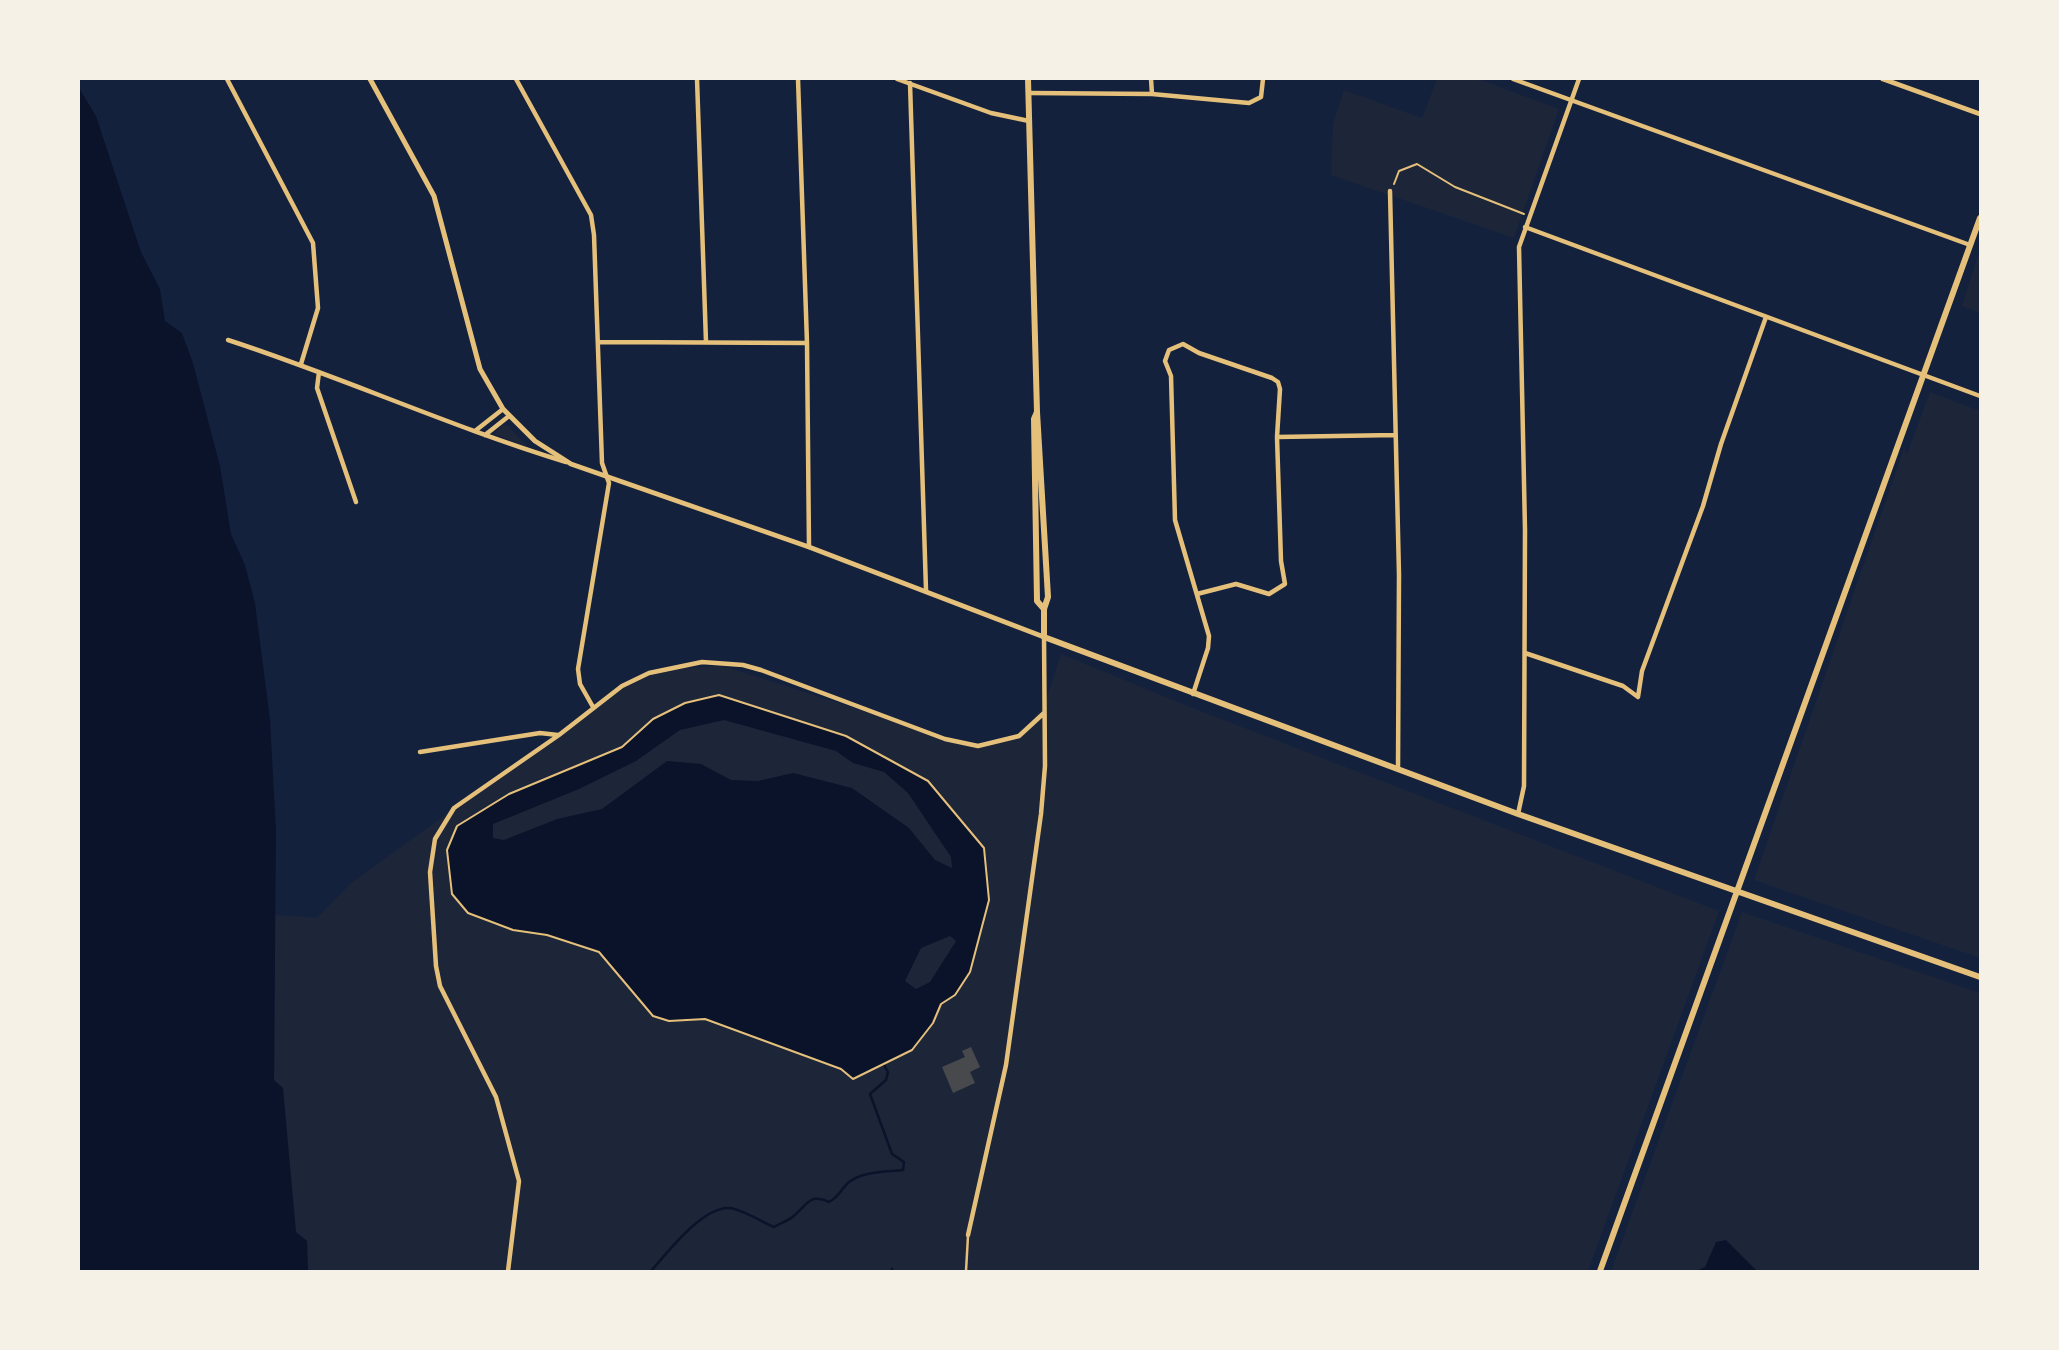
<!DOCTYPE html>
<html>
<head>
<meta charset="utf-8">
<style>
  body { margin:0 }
  #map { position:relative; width:2059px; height:1350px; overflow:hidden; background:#14213d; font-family:Jost,sans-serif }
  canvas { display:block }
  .frame { position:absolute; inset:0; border:80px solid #f6f1e7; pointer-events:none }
</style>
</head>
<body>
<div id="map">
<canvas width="2059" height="1350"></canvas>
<div class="frame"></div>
</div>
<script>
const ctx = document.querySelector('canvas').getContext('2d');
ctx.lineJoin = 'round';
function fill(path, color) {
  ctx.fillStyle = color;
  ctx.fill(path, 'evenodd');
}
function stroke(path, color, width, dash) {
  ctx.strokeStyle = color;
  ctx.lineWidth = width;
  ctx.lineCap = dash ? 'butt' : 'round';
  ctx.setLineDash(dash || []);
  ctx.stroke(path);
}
const green = new Path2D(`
  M1437,79H1478L1559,109L1514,238L1331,175L1333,124L1344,90L1422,118Z
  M1980,249V313L1962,306Z
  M1930,392L1980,411V958L1754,880L1904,448L1907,454Z
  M502,425H507L528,447L494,434Z
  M1061,654L1190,707L1719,911L1588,1271H308L307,1241L296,1232L274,1081L275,915L317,918L350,884L623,686L669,668L723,666L945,737L978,744L1019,734L1044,706Z
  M1742,912L1980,993V1271H1611Z`);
const water = new Path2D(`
  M79,88L96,116L141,252L160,289L165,321L182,333L193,363L220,466L231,534L245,565L255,603L270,719L276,830L274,1080L283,1088L296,1232L307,1241L308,1271H79Z
  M719,695L846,736L928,781L984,848L989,900L970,972L955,995L941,1004L933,1023L912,1050L853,1079L841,1069L705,1019L669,1021L653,1016L599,952L547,935L513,930L468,913L452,894L447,850L457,826L509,794L622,747L653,719L685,703ZM724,720L836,751L853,763L884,772L908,793L951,857L952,868L935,860L909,828L852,788L793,773L758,781L731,780L701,764L667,761L602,809L557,819L504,840L493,838V824L579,789L636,761L680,730ZM950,936L956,941L930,982L916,989L905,981L921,948Z
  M1726,1240L1757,1271H1696L1705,1267L1716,1242Z`);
const stream = new Path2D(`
  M651,1271C668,1252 702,1207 729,1208C743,1209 761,1222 774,1227C781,1223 790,1220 795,1215C809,1202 810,1194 829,1202C839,1197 841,1189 849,1182C863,1171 886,1172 903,1170L904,1162L892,1154L870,1094L886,1080L888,1072L884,1065
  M892,1271V1269`);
const building = new Path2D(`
  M971,1047L980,1067L970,1072L975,1083L953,1093L942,1067L965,1057L962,1051Z`);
const path = new Path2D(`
  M1394,184L1399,171L1417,164L1455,187L1524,214
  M719,695L846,736L928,781L984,848L989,900L970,972L955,995L941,1004L933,1023L912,1050L853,1079L841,1069L705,1019L669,1021L653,1016L599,952L547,935L513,930L468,913L452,894L447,850L457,826L509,794L622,747L653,719L685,703Z`);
const service = new Path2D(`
  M966,1271L968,1236`);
const minor = new Path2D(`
  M227,79L313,243L318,308L301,364
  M516,79L591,215L594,235L602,463L609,483L578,669L580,684L593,707
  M697,79L706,342
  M798,79L807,343L809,547
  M897,79L991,113L1029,121
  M1151,79L1152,94
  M1513,79L1970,245
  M910,83L926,590
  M1029,93L1152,94L1249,103L1261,97L1263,79
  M1390,191L1399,575L1398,769
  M1525,227L1980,396
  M228,340C342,377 451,427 566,462
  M599,342L807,343
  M319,372L317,388L356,502
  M475,431L503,409
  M485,435L509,416
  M1277,437L1395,435
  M1525,653L1623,686L1638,697L1642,671L1703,506L1721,444L1766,317
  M1193,694L1208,648L1209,636L1175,520L1171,376L1165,361L1169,350L1183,344L1199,353L1272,378L1278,382L1280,389L1277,437L1281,561L1285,584L1269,594L1236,584L1197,594
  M420,752L540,733L558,735
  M1518,814L1524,786L1525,530L1519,247L1579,79
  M968,1235L1006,1065L1041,814L1045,766L1044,637
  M508,1271L519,1181L496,1097L440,986L436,966L430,872L435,839L454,808L559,735L622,686L649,673L702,662L743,665L761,670L945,739L978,746L1019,736L1044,713`);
const tertiary = new Path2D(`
  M370,79L434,196L480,369L503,409L535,441L571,464L809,547L1044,637
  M1883,79L1980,114`);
const secondary = new Path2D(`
  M1028,79L1037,412L1048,597L1044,609V637L1518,814L1980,977
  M1037,412L1034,419L1037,601L1044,609
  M1600,1271L1980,218`);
fill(green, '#1d2539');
fill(water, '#0b132b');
stroke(stream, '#0b132b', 2.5);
fill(building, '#48494c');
stroke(path, '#e5c07b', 2);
stroke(service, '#e5c07b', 2.5);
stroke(minor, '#e5c07b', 4.5);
stroke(tertiary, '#e5c07b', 5);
stroke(secondary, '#e5c07b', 6);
</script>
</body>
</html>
